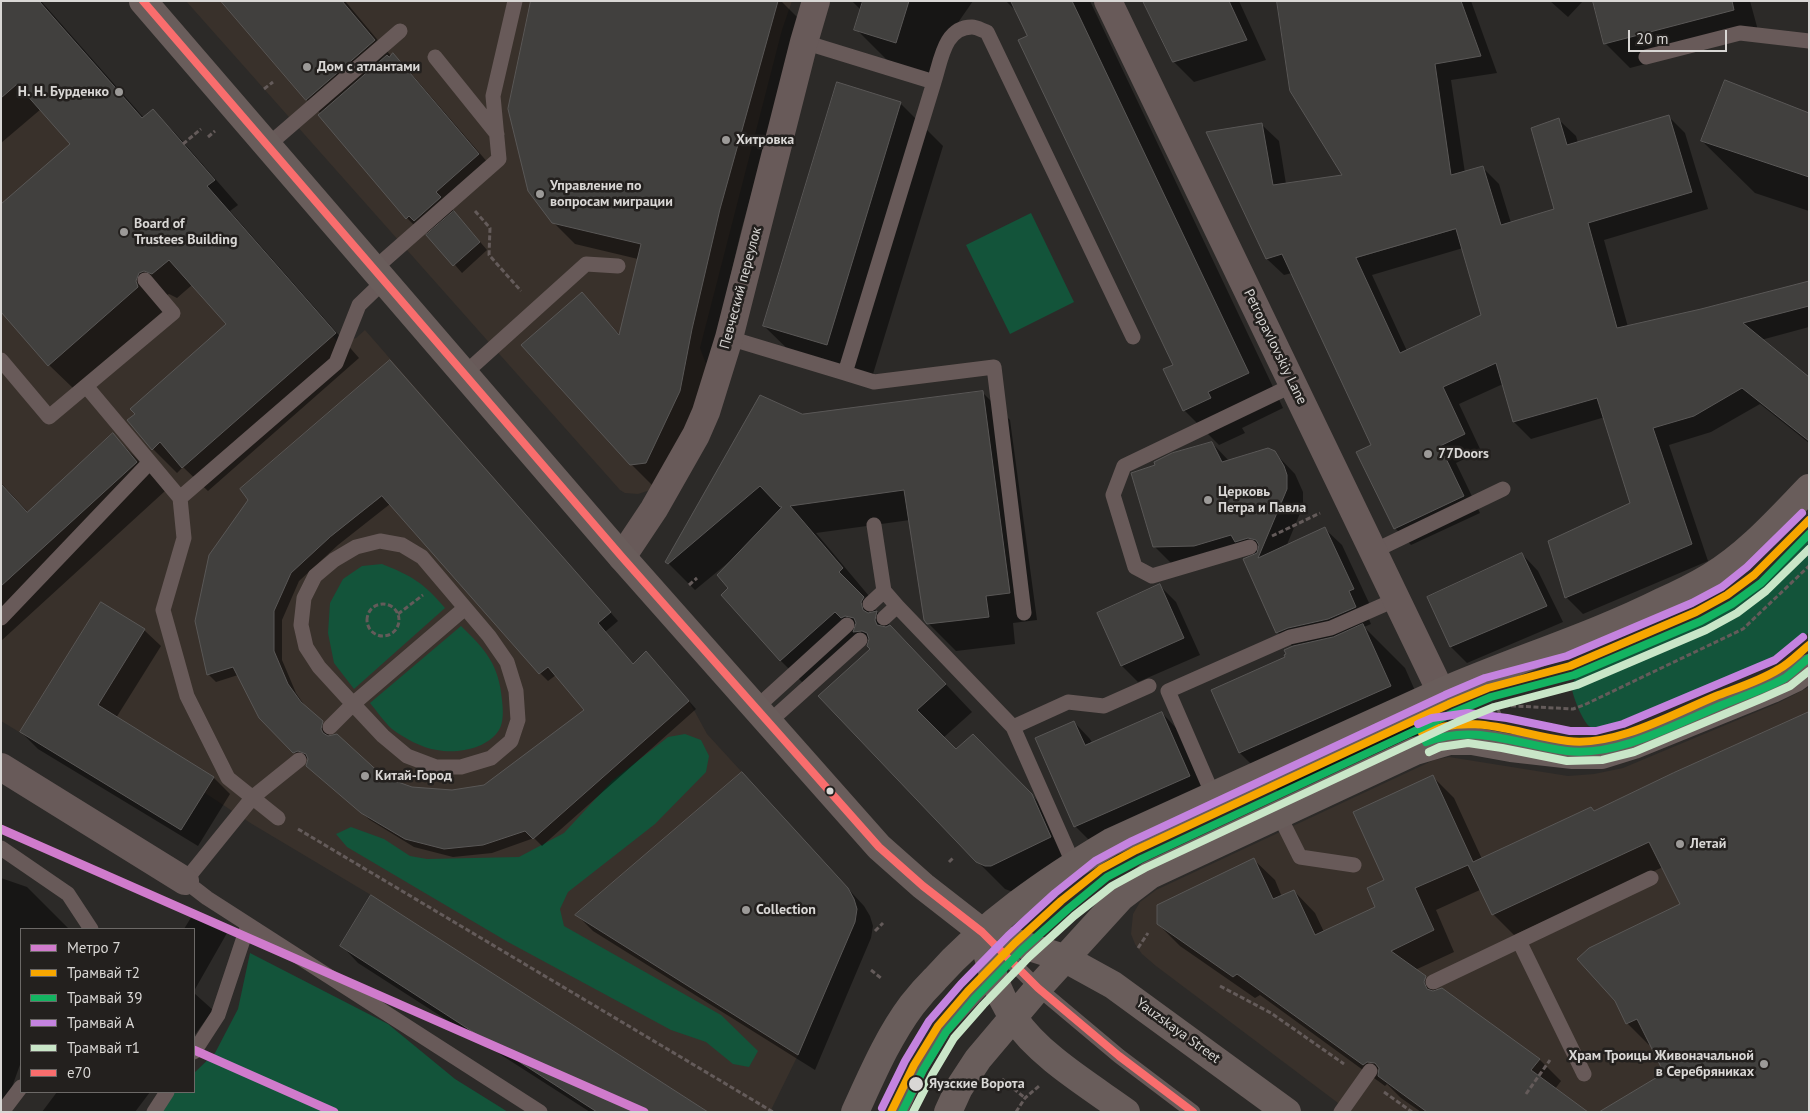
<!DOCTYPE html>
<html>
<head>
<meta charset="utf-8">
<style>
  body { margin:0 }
  #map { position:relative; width:1810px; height:1113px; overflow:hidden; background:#2c2a28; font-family:"PT Sans",sans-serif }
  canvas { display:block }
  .frame { position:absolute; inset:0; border:2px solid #d9d7d5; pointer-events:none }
  .legend { position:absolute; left:20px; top:928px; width:175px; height:165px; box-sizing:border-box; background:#23201e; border:1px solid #6c6967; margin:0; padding:6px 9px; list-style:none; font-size:15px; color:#d9d7d5 }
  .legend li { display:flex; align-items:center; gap:10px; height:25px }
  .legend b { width:25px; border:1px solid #6c6967 }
  .scale { position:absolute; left:1628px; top:30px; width:99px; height:22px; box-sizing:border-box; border:2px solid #d9d7d5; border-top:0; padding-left:6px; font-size:15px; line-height:18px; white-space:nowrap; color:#d9d7d5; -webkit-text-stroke:4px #23201e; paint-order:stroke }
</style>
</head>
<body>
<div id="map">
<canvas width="1810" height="1113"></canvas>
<div class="frame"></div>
<ul class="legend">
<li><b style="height:6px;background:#d07bcc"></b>Метро 7</li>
<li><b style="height:6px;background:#f7a600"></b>Трамвай т2</li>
<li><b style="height:6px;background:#13b361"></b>Трамвай 39</li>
<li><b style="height:6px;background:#c483df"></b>Трамвай А</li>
<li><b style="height:6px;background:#c9e6c8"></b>Трамвай т1</li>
<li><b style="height:6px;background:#f96d6d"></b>е70</li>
</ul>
<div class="scale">20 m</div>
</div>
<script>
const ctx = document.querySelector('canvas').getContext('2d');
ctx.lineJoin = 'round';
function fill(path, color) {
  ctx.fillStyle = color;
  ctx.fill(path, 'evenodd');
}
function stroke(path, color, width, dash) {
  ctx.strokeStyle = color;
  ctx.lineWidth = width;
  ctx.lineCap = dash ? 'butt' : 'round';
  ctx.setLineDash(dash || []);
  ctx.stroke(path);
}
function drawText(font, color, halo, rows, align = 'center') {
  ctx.font = font + ' "PT Sans",sans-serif';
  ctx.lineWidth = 5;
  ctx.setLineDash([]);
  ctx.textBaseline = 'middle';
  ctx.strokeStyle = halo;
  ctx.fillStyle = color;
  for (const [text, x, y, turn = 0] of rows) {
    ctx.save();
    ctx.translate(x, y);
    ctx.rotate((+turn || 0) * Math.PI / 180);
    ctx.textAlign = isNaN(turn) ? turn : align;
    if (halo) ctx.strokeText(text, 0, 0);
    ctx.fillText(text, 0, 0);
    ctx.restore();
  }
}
const built = new Path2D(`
  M1,1H39L142,118L153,109L215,180L207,186L335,339L339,343L356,338L365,330L611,612L598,623L633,664L646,651L689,701L707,734L848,888L854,899L857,909L855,922L798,1055L770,1112H708L371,895L252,824L205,793L181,830L1,721Z
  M186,1H792L782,30L700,348L708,369L694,414L650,490L638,494L625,493L620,490Z
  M1809,687V1112H1350L1156,966L1142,954L1135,944L1131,934L1133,914L1140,902L1156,890L1434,760L1449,757L1568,776L1594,774L1623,768L1778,703Z`);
const green = new Path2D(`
  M1031,213L1074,302L1010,334L966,245Z
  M1809,533V632C1778,662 1740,674 1701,689C1669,702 1637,714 1604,727C1599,728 1593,729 1589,726C1583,722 1572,695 1572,688C1572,683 1574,680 1577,677L1752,593Z
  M382,564C412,576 424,583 445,608L354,689L334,663L328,633L330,603L343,579L362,566Z
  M461,626C486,650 499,665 502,700C503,709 504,722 499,730C487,749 457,754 437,750C422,748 404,738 392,729C384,722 377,711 370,703Z
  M685,734L701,740L709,756L706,772L655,824L568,892L560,909L564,926L721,1015L758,1051L749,1067L733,1064L706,1042L671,1030L508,942L347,847L336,834L351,827L384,839L410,856L427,859L519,857L564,833L612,781L668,737Z
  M250,953L388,1024L455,1079L508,1112H162L174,1092H194V1073L215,1053L238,1009Z`);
const shadow = new Path2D(`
  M1,1H41L144,118L153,111L177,135L238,205L230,211L359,358L208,491L183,467L177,473L153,449L227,325L192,285L177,298L169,294L163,297L162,312L74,389L49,365L1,310L72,144L41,109L1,143Z
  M223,1H345L391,56L393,55L409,71L495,171L452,209L487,250L462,273L429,235L426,232L423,234L407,218L321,114L306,99Z
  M532,1H781L800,20L741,231L713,351L701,414L653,486L631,464L582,294L620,335L638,259L575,244L553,222Z
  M852,1H973L939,50L931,77L891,64L856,29L862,11Z
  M1006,1H1090L1283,408L1242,428L1245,433L1219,445L1184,410L1165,370L1174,365L1017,12Z
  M1145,1H1239L1266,60L1194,82L1174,62Z
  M1278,1H1471L1497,73L1451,80L1465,173L1483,168L1499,184L1511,223L1556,210L1559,120L1576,136L1578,143L1668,116L1685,133L1708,209L1604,240L1628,327L1701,310L1809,282V327L1761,340L1809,379V443L1760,404L1711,432L1669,445L1708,561L1583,614L1566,597L1632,504L1605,417L1531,439L1514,422L1503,384L1459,404L1481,451L1456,463L1480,513L1411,545L1395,528L1373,446L1292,273L1284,275L1267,259L1262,125L1279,141L1286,184L1344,176ZM1463,248L1483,315L1407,351L1372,275Z
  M1550,1H1583L1568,17Z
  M1654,1H1750L1759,34L1630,68L1605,43Z
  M900,103L943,146L869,387L807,368L764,326Z
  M1809,115V211L1755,193L1702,141Z
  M398,370L618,621L605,632L634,665L653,660L696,709L542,846L534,838L492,853L453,857L414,847L370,820L316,774L310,759L307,758L302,760L260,717L238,675L216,682L208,674ZM390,504L540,673L548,681L556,675L586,710L485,786L452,791L412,788L383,778L328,737L330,730L307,709L296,693L282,660V620L299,581L338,545Z
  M983,393L1010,420L1037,620L1013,623L1015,644L956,651L925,620L910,520L816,533L869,596L865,599L972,712L943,738L956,751L973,735L1059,823L1077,864L1013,892L1005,889L977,861L871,649L862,639L807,687L780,660L730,588L729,562L695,590L667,562L802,415Z
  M113,435L142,464L165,491L1,641V483L28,512Z
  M1212,443L1229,461L1274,452L1295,474L1303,492V506L1286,547L1325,529L1342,545L1370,605L1364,608L1371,624L1364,627L1405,668L1432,729L1282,795L1240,753L1293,647L1277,632L1251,557L1246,551L1211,562L1171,563L1154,546Z
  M1522,554L1538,571L1563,622L1467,663L1451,647L1429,597Z
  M1160,586L1176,602L1200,655L1138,682L1122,666Z
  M144,630L161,646L116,718L214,778L230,794L198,846L38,749L21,732Z
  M1162,713L1178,730L1206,792L1091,842L1075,826L1074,722L1090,739L1092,743Z
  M742,774L864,906L870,916L873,926L871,938L815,1070L593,931L577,915Z
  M1673,774L1809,1030L1666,1074L1651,1044L1649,1045L1627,1023L1681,904L1663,867L1514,935L1493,914L1482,889L1436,910L1454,952L1415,970L1438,991L1539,1059L1561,1081L1555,1089L1586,1112H1421L1401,1098L1387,1084L1385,1086L1260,995L1255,998L1180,946L1158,924L1253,859L1275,880L1282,897L1294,891L1315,913L1324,932L1377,907L1386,880L1432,776L1454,798L1482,859L1595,812Z
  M1,878L27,887L69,929H21V1062L3,1112H1Z
  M195,911L219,925L227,933L194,991V929H184Z
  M342,946L706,1112H590L358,963Z
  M194,993L213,1010L194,1036Z
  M57,1092H150L135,1112H42Z`);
const building = new Path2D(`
  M1,1H39L142,118L153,109L215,180L207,186L336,333L182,468L160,442L152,450L127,420L135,414L130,409L226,324L169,260L152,274L144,271L139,273L136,281L138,287L48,366L1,312V204L70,144L17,84L1,98Z
  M221,1H342L375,40L306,100Z
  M531,1H778L720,209L692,329L680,391L646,463L630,465L521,345L582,292L619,335L641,244L552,223L528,191L508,109Z
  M863,1H909L896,43L854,30Z
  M1011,1H1072L1249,373L1208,392L1211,398L1183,411L1163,369L1173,365L1018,40L1027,36Z
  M1143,1H1229L1247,40L1173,62Z
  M1277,1H1461L1481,56L1435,64L1451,175L1483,166L1501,225L1554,209L1531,128L1559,118L1567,145L1669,115L1692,192L1588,223L1617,328L1701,309L1809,281V306L1743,323L1809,377V441L1742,388L1694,416L1653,428L1692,544L1565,598L1548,541L1630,503L1597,398L1513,422L1496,363L1443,387L1465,434L1440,446L1464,496L1394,529L1356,452L1371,445L1282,254L1266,259L1206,132L1262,123L1273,185L1342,175L1290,91ZM1456,229L1481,315L1400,353L1356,258Z
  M1593,1H1732L1734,10L1604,44Z
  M393,53L479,154L436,192L441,197L414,221L409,216L406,219L318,115L387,55L389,57Z
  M1725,80L1809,113V177L1701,141Z
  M837,82L901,102L827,345L763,326Z
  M454,211L480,242L453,266L426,235Z
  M390,360L611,612L598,623L633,664L646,651L689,701L533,839L525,831L483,845L444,849L405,839L361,813L306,766L308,759L306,754L298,751L293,753L259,718L233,667L207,675L195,621L209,555L248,500L240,489ZM382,496L539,674L548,667L584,710L484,785L452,790L412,787L384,777L337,734L328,736L323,733L321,729L323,721L301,702L288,684L274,651V611L291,573L330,537Z
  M983,391L1010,593L986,596L989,617L927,624L924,620L904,490L790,506L843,568L839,572L864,597L861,602L863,610L868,613L877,611L875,620L877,625L886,627L890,625L946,684L917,710L956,749L973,734L1032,794L1051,837L991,866H985L976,862L818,696L870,649L867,646L869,639L867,633L862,631L853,632L856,623L854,618L845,616L841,618L835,612L780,661L721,595L728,588L717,575L782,507H780L760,486L668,564L665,562L760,395L802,414Z
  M113,433L137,462L1,586V484L27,512Z
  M1212,442L1222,462L1268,448L1275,451L1284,466L1287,475V489L1258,558L1325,527L1354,589L1349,591L1356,607L1328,619L1288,628L1276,633L1243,559L1257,553L1259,545L1256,540L1248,538L1235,542L1231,535L1194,546L1153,547L1131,473L1155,465L1154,462L1172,453Z
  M1522,553L1547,606L1450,647L1427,597Z
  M1160,584L1184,638L1121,666L1097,613Z
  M101,602L145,629L98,705L214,777L181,830L20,732Z
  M1363,624L1391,686L1239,753L1211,690L1285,657L1284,655L1286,654L1284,650L1293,646L1333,637Z
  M1162,712L1190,776L1074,827L1035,738L1074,721L1085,745Z
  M1809,712V1112H1599L1664,1073L1637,1019L1626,1024L1615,1001L1577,959L1589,948L1680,904L1649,842L1492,915L1468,865L1415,888L1434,930L1391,951L1426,976L1424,982L1427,989L1433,991L1442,988L1540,1059L1531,1070L1588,1112H1427L1378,1076L1379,1068L1375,1063L1367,1062L1363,1065L1237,974L1233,977L1157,924V905L1254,858L1273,899L1294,890L1315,935L1375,907L1367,888L1384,880L1353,812L1433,775L1473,862L1591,807L1594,811L1673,773Z
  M742,772L848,888L854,899L857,909L855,922L798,1055L575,915Z
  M371,895L708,1112H597L340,946Z`);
const path = new Path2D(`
  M264,89L273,82
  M208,137L215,131
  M183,144L201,129
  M475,211L490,228L489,255L521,291
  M1272,536L1320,513
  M689,585L697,578
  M367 620a16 16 0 1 1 32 0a16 16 0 1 1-32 0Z
  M398,614L423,595
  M1495,703L1501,716
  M1496,705L1573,709L1584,705L1743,629L1809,566
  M298,829L773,1112
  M949,862L954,857
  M875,931L883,923
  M1138,948L1148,933
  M871,970L882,979
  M1220,986L1271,1013L1344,1064
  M1002,1079L1025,1098
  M1384,1092L1412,1112
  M1526,1094L1550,1060
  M1016,1112L1025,1098L1039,1086`);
const lane = new Path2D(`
  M435,57L497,134
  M1646,57L1740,33L1809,41
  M934,82C941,61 944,27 972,27C977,27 983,31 987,32L1133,337
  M267,146L400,31
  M374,269L499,159L493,96L515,1
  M729,338L845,373L934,82L804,42
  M1,360L49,417L173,313L145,280
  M845,373L874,382L994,367L1024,613
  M464,374L586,264L618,266
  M86,386L180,498
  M874,525L884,591L897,606
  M380,541L402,545L422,557L489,636L507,662L516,691L518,720L511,741L491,758L461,767H436L407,756L383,736L353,704L319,667L306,647L301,625L304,598L315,576L334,560L356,547Z
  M1250,547L1152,576L1135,567L1113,495L1124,466L1293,385
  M1374,551L1503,489
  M870,604L884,591
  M1,618L149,463
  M884,618L897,606L1013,727L1074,865
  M756,708L847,625
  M769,722L860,640
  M330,727L353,704L465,608
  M1013,727L1068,702L1104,706L1149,686
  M299,760L253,797L185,881L207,898L540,1112
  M1213,795L1168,691L1290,637L1331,628L1397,599
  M1279,815L1300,857L1354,865
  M278,818L228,778L187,696L163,610L184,538L180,498L336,363L359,305L384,281
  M1,848L68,894L91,929
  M989,939L1038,988L1119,1056L1193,1112
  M1519,941L1584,1074
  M1433,982L1651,878
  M194,1052L218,1015L248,925
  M2,1112L21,1087
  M154,1112L167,1092
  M900,1112L920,1068L943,1030L996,973
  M1341,1112L1370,1071`);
const street = new Path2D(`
  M1108,1L1441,692
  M622,557L654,509L696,435L706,412L729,338L804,42L816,1
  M1,767L185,881`);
const secondary = new Path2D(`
  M143,1L622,557L879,847L923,886L982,932L1064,958L1113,985L1287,1112
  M982,932C989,962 996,993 1014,1018C1038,1055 1090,1086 1126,1112
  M855,1112C872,1075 888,1037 912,1005C919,996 927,987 935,979C985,923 1047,880 1111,842L1441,692C1514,660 1591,637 1663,601C1679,594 1695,586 1710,577C1748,554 1778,520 1809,488
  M948,1112L959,1088L978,1059L1038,988L1121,897L1150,875L1415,751L1449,741H1472L1511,748L1573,755H1602L1634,745L1772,689L1795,678L1809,668`);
const bus1 = new Path2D(`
  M143,1L622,557L879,847L923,886L982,932L1038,988L1119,1056L1193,1112`);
const tram1 = new Path2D(`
  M1422,733C1475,712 1515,734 1568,741C1615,747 1673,714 1716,696C1737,688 1760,681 1779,669C1790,663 1799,653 1809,645
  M891,1112L914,1065L938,1026L968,991L1015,943L1061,901L1101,869L1136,850L1449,704L1488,688L1570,666L1696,612L1727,595L1754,575L1809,520`);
const tram2 = new Path2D(`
  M1426,742C1476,723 1517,745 1567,751C1618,757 1676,724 1722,705C1743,696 1766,689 1785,678C1794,672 1801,664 1809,658
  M902,1112L923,1070L946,1032L975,998L1022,950L1068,909L1107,877L1141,859L1453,713L1491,697L1574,675L1701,621L1732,604L1761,583L1809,534`);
const tram3 = new Path2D(`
  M1418,724L1432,718L1468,713L1507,718L1570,731H1596L1623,724L1775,660L1803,637
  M882,1108L905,1061L929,1021L961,984L1008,936L1055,893L1095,861L1132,841L1445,695L1485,678L1567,656L1692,603L1722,587L1747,567L1802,513`);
const tram4 = new Path2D(`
  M1429,752L1440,747L1468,743L1502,748L1567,761L1602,760L1634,752L1763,698L1790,686L1809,671
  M913,1112L932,1075L954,1038L983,1005L1029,957L1074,916L1112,886L1145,868L1457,722L1494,707L1577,685L1706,630L1737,613L1766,591L1809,549`);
const metro1 = new Path2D(`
  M1,829L644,1112
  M194,1050L334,1112`);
const markers = [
  [307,67,5,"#9c9a98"],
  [119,92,5,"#9c9a98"],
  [726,140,5,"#9c9a98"],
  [540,194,5,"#9c9a98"],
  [124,232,5,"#9c9a98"],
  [1428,454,5,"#9c9a98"],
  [1208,500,5,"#9c9a98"],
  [365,776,5,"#9c9a98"],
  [830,791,4.5,"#d9d7d5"],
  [1680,844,5,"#9c9a98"],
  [746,910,5,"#9c9a98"],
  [1764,1064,5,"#9c9a98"],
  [916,1084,8,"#d9d7d5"]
];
const poiNames = [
  ["Дом с атлантами",317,67],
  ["Н. Н. Бурденко",109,92,"right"],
  ["Хитровка",736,140],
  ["Управление по",550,186],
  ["вопросам миграции",550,202],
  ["Board of",134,224],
  ["Trustees Building",134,240],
  ["77Doors",1438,454],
  ["Церковь",1218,492],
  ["Петра и Павла",1218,508],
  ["Китай-Город",375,776],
  ["Летай",1690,844],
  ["Collection",756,910],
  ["Храм Троицы Живоначальной",1754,1056,"right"],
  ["в Серебряниках",1754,1072,"right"]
];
const streetNames = [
  ["Певческий переулок",741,288,-75],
  ["Petropavlovskiy Lane",1275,347,64],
  ["Yauzskaya Street",1178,1031,36]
];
const stopNames = [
  ["Яузские Ворота",929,1084]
];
fill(built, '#39312b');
fill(green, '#13543a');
fill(shadow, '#0007');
fill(building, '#41403e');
stroke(building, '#595756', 1);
stroke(path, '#645b5a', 3, [5, 2.5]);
stroke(lane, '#685a59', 15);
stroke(street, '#685a59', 28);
stroke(secondary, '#695d5b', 28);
stroke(bus1, '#f96d6d', 8);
stroke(tram1, '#f7a600', 8);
stroke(tram2, '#13b361', 8);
stroke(tram3, '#c483df', 8);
stroke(tram4, '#c9e6c8', 8);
stroke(metro1, '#d07bcc', 9);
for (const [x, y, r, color] of markers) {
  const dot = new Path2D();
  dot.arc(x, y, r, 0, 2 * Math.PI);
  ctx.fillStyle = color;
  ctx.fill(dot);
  stroke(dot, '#23201e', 2);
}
drawText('bold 14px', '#d9d7d5', '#23201e', poiNames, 'left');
drawText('14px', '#d9d7d5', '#23201e', streetNames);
drawText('bold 14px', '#d9d7d5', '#23201e', stopNames, 'left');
</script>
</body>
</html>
